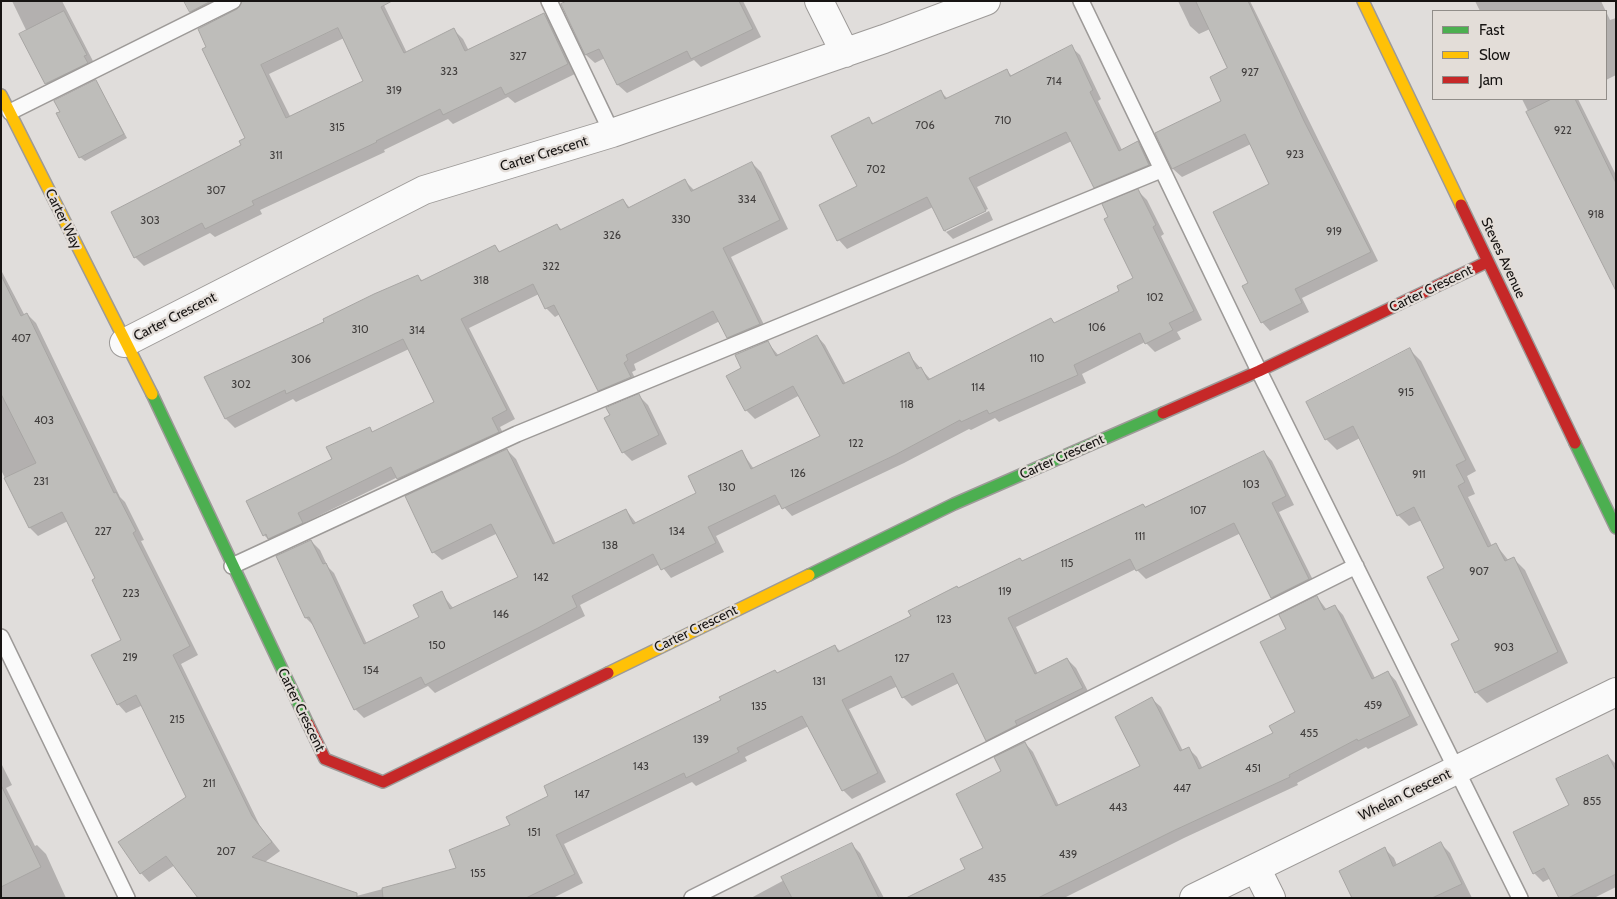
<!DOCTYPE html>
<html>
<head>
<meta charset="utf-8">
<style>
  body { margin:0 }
  #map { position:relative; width:1617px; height:899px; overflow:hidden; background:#e0dddb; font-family:Cabin,sans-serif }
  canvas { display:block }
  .frame { position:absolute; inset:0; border:2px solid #171413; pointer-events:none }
  .legend { position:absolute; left:1432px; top:10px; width:175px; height:90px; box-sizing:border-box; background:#e3ddd8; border:1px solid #918d89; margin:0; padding:6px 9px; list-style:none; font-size:15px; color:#171413 }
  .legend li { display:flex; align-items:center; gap:10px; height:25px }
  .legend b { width:25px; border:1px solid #918d89 }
</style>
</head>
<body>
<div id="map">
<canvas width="1617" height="899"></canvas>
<div class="frame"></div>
<ul class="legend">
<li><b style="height:6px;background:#4caf50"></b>Fast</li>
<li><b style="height:6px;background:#ffc107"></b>Slow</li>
<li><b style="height:6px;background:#c62828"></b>Jam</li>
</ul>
</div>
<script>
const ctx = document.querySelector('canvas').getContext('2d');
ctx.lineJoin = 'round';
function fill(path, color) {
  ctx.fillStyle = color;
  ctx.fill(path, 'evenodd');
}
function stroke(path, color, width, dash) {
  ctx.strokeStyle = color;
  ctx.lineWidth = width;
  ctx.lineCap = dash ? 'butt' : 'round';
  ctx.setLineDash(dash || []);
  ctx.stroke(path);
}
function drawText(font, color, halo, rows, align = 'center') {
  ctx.font = font + ' Cabin,sans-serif';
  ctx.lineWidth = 4.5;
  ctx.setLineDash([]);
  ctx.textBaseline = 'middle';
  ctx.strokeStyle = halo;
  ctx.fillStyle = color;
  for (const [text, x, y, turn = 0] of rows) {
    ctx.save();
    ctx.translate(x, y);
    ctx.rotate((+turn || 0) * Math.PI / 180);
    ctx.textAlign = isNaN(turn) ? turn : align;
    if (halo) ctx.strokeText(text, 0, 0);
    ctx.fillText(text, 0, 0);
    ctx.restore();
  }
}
const shadow = new Path2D(`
  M12,1H62L94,63L54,91L46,83L27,32Z
  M186,1H239L200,20L191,11Z
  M382,1L407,53L454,30L463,39L469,51L544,14L553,23L577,73L515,103L508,97L453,124L448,119L384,150L385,152L260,210L262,214L215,237L210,233L144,266L135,257L243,146L246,138L204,50ZM344,38L365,81L291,118L269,74Z
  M570,1H743L761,37L701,67L694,60L627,93L618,85L605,58L595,63L586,55L563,5Z
  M1178,1H1250L1378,261L1302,298L1309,312L1270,331L1262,322L1249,284L1271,185L1251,144L1182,177L1173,169L1157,134L1223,101L1229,69L1210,29L1199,34L1190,26Z
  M1475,1H1601L1610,20L1616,18V75L1606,80V11H1480Z
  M1071,47L1080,55L1101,99L1098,101L1122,150L1138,143L1146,151L1157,173L1103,195L1095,187L1072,141L977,187L988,209L946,229V232L989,211L993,220L953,239L945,231L933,207L847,249L839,240L821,206L858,186L869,119L874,124L941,92L948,99L1007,71L1012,76Z
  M96,81L127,138L85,161L80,157L61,112Z
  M1522,99H1578L1616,175V288Z
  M752,163L761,172L788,229L731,257L768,333L737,346L728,337L720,321L634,364L636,370L632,372L639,386L608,399L599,390L560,314L555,317L546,308L539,294L469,328L515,419L500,427L507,441L407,487L398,477L306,522L311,532L273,544L264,535L369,429L373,433L435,402L409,349L296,402L293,399L235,428L226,419L206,377L418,277L423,281L495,246L501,253L557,225L562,230L623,200L630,208L685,181L694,190Z
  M1138,191L1147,200L1164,234L1161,236L1202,320L1177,332L1181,339L1155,352L1145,342L1082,374L1086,383L999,422L995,418L971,430L969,429L904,463L792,516L781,504L716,536L724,552L671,578L660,564L580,605L585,616L435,693L428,686L364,718L355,709L315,627L306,618L278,556L311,541L320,550L328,567L334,573L367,644L420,618L441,593L454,609L520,577L498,533L442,560L433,552L507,450L516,459L556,544L626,510L637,524L698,493L742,452L754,469L822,437L800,395L755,419L746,410L728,376L743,368L768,343L779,356L817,336L825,345L846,384L908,354L931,380L1051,319L1055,324L1120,291L1135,279Z
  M1,270L25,316L27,314L36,323L120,497L125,502L144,540L141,541L198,655L181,664L260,826L280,851L265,862L175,865L149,882L141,873L188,798L143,705L126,713L118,704L123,640L97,579L68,521L38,536L30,528L1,470Z
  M1410,350L1421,361L1476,471L1467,476L1475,494L1468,497L1492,546L1496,545L1509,561L1514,559L1525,570L1568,663L1487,703L1476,692L1460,640L1446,569L1422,520L1409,526L1398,515L1360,438L1337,450L1326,439Z
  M639,396L648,405L667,444L632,461L623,452L612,415Z
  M1264,452L1272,461L1294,505L1279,512L1317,588L1281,606L1272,597L1241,533L1146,579L1136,569L1016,627L1038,674L1067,659L1076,668L1091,697L996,749L987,740L959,683L912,706L903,697L898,686L849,709L886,782L852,799L843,790L809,726L745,757L747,761L696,786L692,782L564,844L583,883L553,898H349L458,869L550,796L775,671L778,674L835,646L841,652L912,617L957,587L959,589L1023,562L1143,505L1146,508Z
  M1317,597L1327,610L1335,606L1343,615L1375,678L1388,672L1396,681L1418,725L1368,749L1366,747L1297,783L1298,785L1184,838L1064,898H909L967,870L985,849L1003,772L1025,743L1033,752L1059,806L1142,767L1152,699L1161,707L1183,751L1189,749L1197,757L1203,769L1274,734L1296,713L1288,629Z
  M1608,756L1616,764V887L1594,898H1560L1551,878L1543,882L1534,873L1570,806Z
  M1,763L12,785L6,788L35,846L37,845L46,854L66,898H1Z
  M851,844L860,853L884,898H751Z
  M1441,844L1450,853L1472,898H1353L1385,849L1394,858L1397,865Z`);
const building = new Path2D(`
  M184,1H211L190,12Z
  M242,1H392L381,7L404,53L454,28L465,51L544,13L568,64L505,95L501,87L443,115L440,109L376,141L377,142L252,201L254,205L205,229L202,223L134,258L111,212L241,145L239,141L245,138L202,49L206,47L198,29L237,9ZM338,28L363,81L286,118L261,65Z
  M567,1H739L753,29L691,59L687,51L617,85L599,49L585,55L561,4Z
  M1196,1H1248L1304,121L1371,252L1295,289L1302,303L1261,323L1242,286L1248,283L1213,212L1269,184L1245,134L1172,169L1155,133L1221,101L1210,77L1227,68Z
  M64,11L87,55L84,56L88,63L45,84L19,34Z
  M1072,45L1093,90L1090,92L1119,151L1138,141L1149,165L1094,188L1066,132L969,178L986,211L944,231L927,197L837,241L819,205L857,186L831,136L869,117L872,124L941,90L945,99L1007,69L1010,76Z
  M96,80L124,134L79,158L56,113L60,112L54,101Z
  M1552,99H1575L1616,183V291L1526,112Z
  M752,162L780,220L723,248L760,324L727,338L713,311L626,355L628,360L624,363L631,377L598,391L554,305L545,309L533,284L461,319L507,410L492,418L499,432L397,479L391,467L298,513L303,523L268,539L266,534L263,536L246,501L332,459L326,447L370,427L372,432L434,402L403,339L286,394L285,390L225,419L204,377L324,322L323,319L374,294L418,275L421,281L495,245L499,252L557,224L560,230L623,199L628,208L685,179L691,191Z
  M1138,189L1156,225L1153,227L1194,311L1169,323L1173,330L1145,344L1140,333L1074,365L1078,375L989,414L987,410L961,422L960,420L895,455L782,509L775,495L708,527L716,543L661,570L653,554L572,596L577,607L538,628L425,685L421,677L354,710L309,617L305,618L276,556L311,540L323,564L326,563L364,644L419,617L413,605L442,591L450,609L518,577L491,524L432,553L405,496L507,449L553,544L626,509L633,524L696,493L688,476L742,450L751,469L820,436L793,386L745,411L726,376L741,368L735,355L768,341L776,356L817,335L843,384L909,352L917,369L921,367L928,380L1051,318L1054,323L1119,291L1117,286L1133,278L1104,219L1108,217L1102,204Z
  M1,275L21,316L27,313L114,493L116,492L136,531L133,533L190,646L173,655L252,816L272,842L252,857L357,893V898H198L166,856L140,874L118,842L186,797L136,695L117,705L91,655L121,640L92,580L95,578L62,512L29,528L4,478L36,463L1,394Z
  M1410,348L1466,460L1456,465L1465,482L1458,486L1488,547L1496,543L1505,561L1514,557L1558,652L1475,693L1451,644L1459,640L1427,577L1444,568L1414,507L1397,516L1353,426L1325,440L1306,402Z
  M639,394L659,435L622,453L604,418L610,415L606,408Z
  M1264,451L1286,496L1272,503L1309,579L1271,598L1234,523L1136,571L1130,559L1008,618L1035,674L1067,658L1083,688L1015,721L1017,725L986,741L953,673L902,698L891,676L842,700L878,773L842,791L802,716L737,748L739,752L686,778L684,773L556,835L575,874L526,898H383L382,888L456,868L449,850L510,825L506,817L548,796L544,786L721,700L719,697L775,670L777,673L835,645L838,652L911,616L908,611L957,586L958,588L1020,558L1022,561L1143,504L1145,507Z
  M1317,596L1324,610L1335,605L1372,679L1388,671L1410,716L1358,741L1357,739L1289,775L1290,777L1175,830L1038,898H906L965,869L960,859L983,848L956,794L1001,771L994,757L1025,742L1056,806L1140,766L1115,717L1152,697L1180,751L1189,747L1199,769L1273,733L1269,726L1295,712L1260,642L1286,629L1279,615Z
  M1608,755L1616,771V874L1568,898H1559L1544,868L1533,874L1513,832L1569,805L1556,779Z
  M1,785L41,867L1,887Z
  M1441,842L1462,884L1432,898H1352L1339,871L1385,847L1393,866Z
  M852,843L879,898H792L781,877Z`);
const lane = new Path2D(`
  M549,1L612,133
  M1081,1L1259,371L1520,898
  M10,112L233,1
  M232,566L517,434L1161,170
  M1,637L127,898
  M692,898L1356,566`);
const street = new Path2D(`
  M819,1L845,53
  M124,343L424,190L612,133L884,39L986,1
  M1256,868L1271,898
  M1194,898L1616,692`);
const fast = new Path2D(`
  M152,394L308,724
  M1575,443L1616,528
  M809,575L954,504L1163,413`);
const slow = new Path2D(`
  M1363,1L1461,205
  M1,95L152,394
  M608,673L809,575`);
const jam = new Path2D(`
  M1461,205L1575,443
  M1163,413L1259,371L1487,262
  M308,724L325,759L383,782L608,673`);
const numberNames = [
  ["327",518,57],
  ["323",449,72],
  ["927",1250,73],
  ["714",1054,82],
  ["319",394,91],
  ["710",1003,121],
  ["706",925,126],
  ["315",337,128],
  ["922",1563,131],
  ["923",1295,155],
  ["311",276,156],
  ["702",876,170],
  ["307",216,191],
  ["334",747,200],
  ["918",1596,215],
  ["330",681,220],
  ["303",150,221],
  ["919",1334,232],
  ["326",612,236],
  ["322",551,267],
  ["318",481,281],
  ["102",1155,298],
  ["106",1097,328],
  ["310",360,330],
  ["314",417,331],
  ["407",21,339],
  ["110",1037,359],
  ["306",301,360],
  ["302",241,385],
  ["114",978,388],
  ["915",1406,393],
  ["118",907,405],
  ["403",44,421],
  ["122",856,444],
  ["126",798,474],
  ["911",1419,475],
  ["231",41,482],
  ["103",1251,485],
  ["130",727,488],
  ["107",1198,511],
  ["227",103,532],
  ["134",677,532],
  ["111",1140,537],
  ["138",610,546],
  ["115",1067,564],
  ["907",1479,572],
  ["142",541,578],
  ["119",1005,592],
  ["223",131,594],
  ["146",501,615],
  ["123",944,620],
  ["150",437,646],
  ["903",1504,648],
  ["219",130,658],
  ["127",902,659],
  ["154",371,671],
  ["131",819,682],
  ["459",1373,706],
  ["135",759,707],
  ["215",177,720],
  ["455",1309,734],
  ["139",701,740],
  ["143",641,767],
  ["451",1253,769],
  ["211",209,784],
  ["447",1182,789],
  ["147",582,795],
  ["855",1592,802],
  ["443",1118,808],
  ["151",534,833],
  ["207",226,852],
  ["439",1068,855],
  ["155",478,874],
  ["435",997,879]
];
const streetNames = [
  ["Carter Crescent",544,154,-17],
  ["Carter Way",63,219,64],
  ["Steves Avenue",1503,258,65],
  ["Carter Crescent",1431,289,-26],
  ["Carter Crescent",175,317,-27],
  ["Carter Crescent",1062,457,-24],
  ["Carter Crescent",696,629,-26],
  ["Carter Crescent",301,710,64],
  ["Whelan Crescent",1405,795,-26]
];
fill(shadow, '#0003');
fill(building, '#bebdba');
stroke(building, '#a7a5a3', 1);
stroke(lane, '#9d9a98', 18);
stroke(street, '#9d9a98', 30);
stroke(fast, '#9d9a98', 14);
stroke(slow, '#9d9a98', 14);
stroke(jam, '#9d9a98', 14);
stroke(lane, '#fafafa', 15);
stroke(street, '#fafafa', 28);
stroke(fast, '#4caf50', 11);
stroke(slow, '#ffc107', 11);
stroke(jam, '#c62828', 11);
drawText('11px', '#413e3d', null, numberNames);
drawText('14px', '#171413', '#e3ddd8', streetNames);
</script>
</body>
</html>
